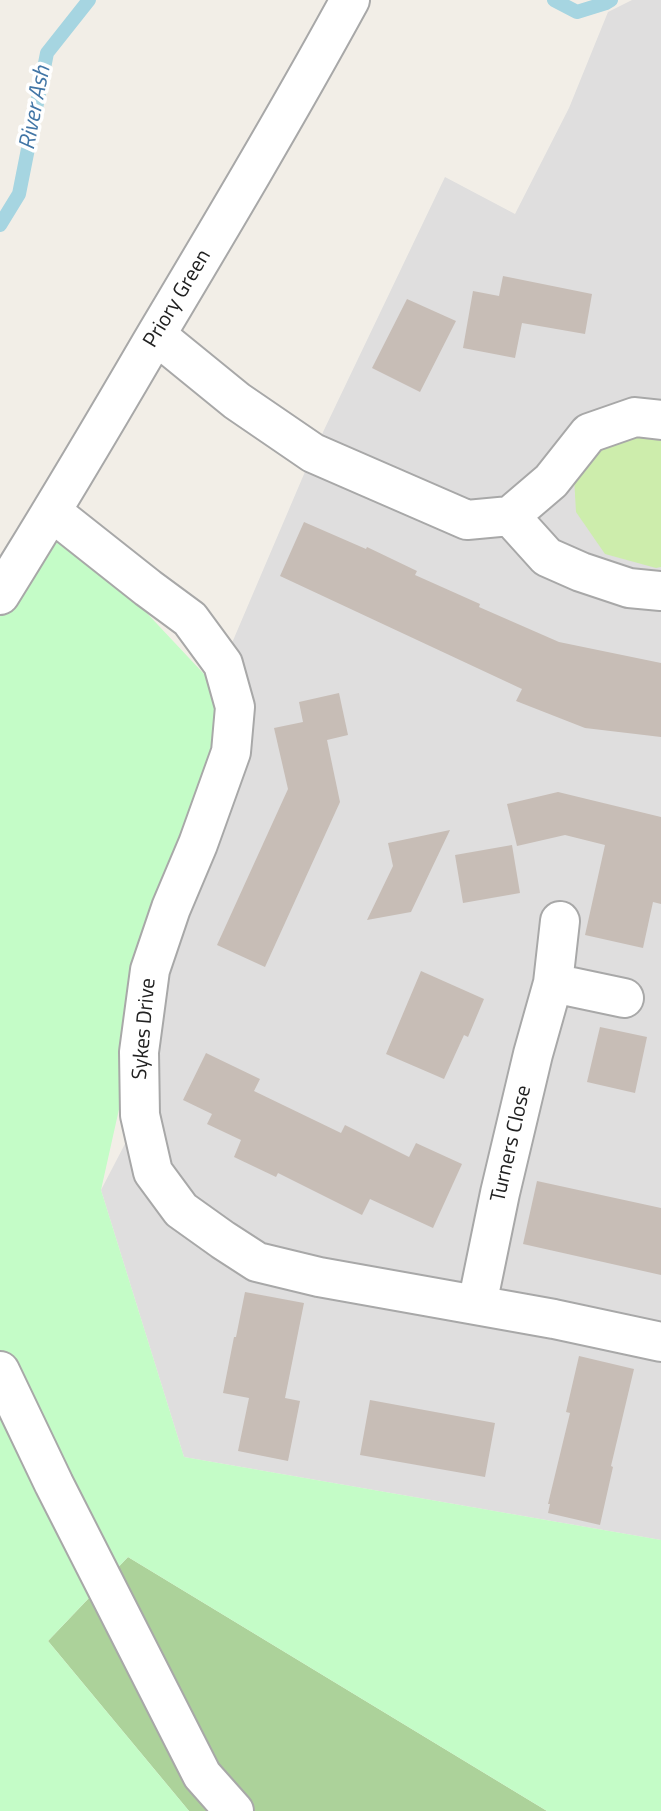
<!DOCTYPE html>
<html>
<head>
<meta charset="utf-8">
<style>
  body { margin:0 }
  canvas { display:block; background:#f2eee7 }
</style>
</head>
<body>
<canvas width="661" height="1811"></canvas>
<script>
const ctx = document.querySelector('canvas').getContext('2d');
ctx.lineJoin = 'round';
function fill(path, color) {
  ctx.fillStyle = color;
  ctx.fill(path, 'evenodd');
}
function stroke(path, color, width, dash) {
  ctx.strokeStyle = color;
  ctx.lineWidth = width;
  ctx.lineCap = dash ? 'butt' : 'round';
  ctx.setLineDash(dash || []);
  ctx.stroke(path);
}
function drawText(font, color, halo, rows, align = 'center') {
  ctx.font = font + ' "Titillium Web",sans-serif';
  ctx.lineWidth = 7;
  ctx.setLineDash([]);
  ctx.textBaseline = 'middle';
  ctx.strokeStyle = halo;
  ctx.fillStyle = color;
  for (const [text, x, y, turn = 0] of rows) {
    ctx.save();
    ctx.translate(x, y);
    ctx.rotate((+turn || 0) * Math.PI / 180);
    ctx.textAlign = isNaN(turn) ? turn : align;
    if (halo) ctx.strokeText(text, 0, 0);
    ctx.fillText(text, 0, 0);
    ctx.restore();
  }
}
const residential = new Path2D(`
  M632,0H661V1540L184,1457L101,1190L140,1115L223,664L313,453L445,177L515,214L569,108L608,12Z`);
const grass = new Path2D(`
  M661,430V567L656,568L605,554L576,512L574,477L598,445Z`);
const forest = new Path2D(`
  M128,1557L547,1811H189L48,1641Z`);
const park = new Path2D(`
  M52,512L235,707L150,970L101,1190L184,1457L661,1540V1811H547L128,1557L48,1641L189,1811H0V602Z`);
const stream = new Path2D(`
  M554,0L577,12L606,3L611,0
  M0,225L19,194L47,53L89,0`);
const building = new Path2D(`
  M503,276L592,294L585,334L522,323L515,358L463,348L473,291L499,296Z
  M407,299L456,321L420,392L372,368Z
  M304,522L366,549L367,547L417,571L415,575L480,604L479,607L559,642L661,663V737L585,728L516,701L522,689L280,576Z
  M339,693L348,735L327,740L340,802L265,967L217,945L288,789L274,728L303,722L299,702Z
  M558,792L661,817V904L653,902L643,948L585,935L605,845L565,835L517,846L507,804Z
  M450,830L411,912L367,920L393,866L388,843Z
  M512,845L520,893L463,903L455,855Z
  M421,971L484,999L468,1037L464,1035L444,1079L386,1054Z
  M600,1027L647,1037L635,1093L587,1082Z
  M206,1053L260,1079L254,1091L341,1133L345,1125L409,1157L416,1143L462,1164L433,1228L370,1199L362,1215L278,1173L276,1177L234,1157L241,1140L207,1124L212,1114L183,1100Z
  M537,1181L661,1208V1275L523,1244Z
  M245,1292L304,1303L285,1398L300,1401L288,1461L238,1451L249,1398L223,1393L234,1337H236Z
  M579,1356L634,1369L611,1466L613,1467L600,1525L548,1513L550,1504H548L570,1413L566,1412Z
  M370,1400L495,1423L485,1477L360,1455Z`);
const street = new Path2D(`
  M156,335L237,401L313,453L467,520L510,516L547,557L581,572L629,588L661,591
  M52,512L148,588L190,619L223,664L235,707L231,752L198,844L171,908L150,970L139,1052L140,1115L153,1172L181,1210L223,1240L257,1262L319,1277L554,1319L661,1342
  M510,516L551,481L589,433L635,417L661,420
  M0,595C51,513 101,429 150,345C218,231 286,117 350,0
  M553,983L624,998
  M477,1305L500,1193L533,1054L553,983L560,921
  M0,1371L54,1484L202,1775L234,1811`);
const streetNames = [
  ["Priory Green",178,299,-59],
  ["Sykes Drive",145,1029,-85],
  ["Turners Close",512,1144,-77]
];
const waterNames = [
  ["River Ash",36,108,-79]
];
fill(residential, '#dfdede');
fill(grass, '#cdedac');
fill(forest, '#acd29a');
fill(park, '#c4fcc7');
stroke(stream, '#a6d5e1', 14);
fill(building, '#c7bdb6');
stroke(street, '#a8a8a8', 42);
stroke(street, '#fff', 38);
drawText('21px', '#212121', '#fff', streetNames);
drawText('italic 23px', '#4276a6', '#fff', waterNames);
</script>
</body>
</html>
